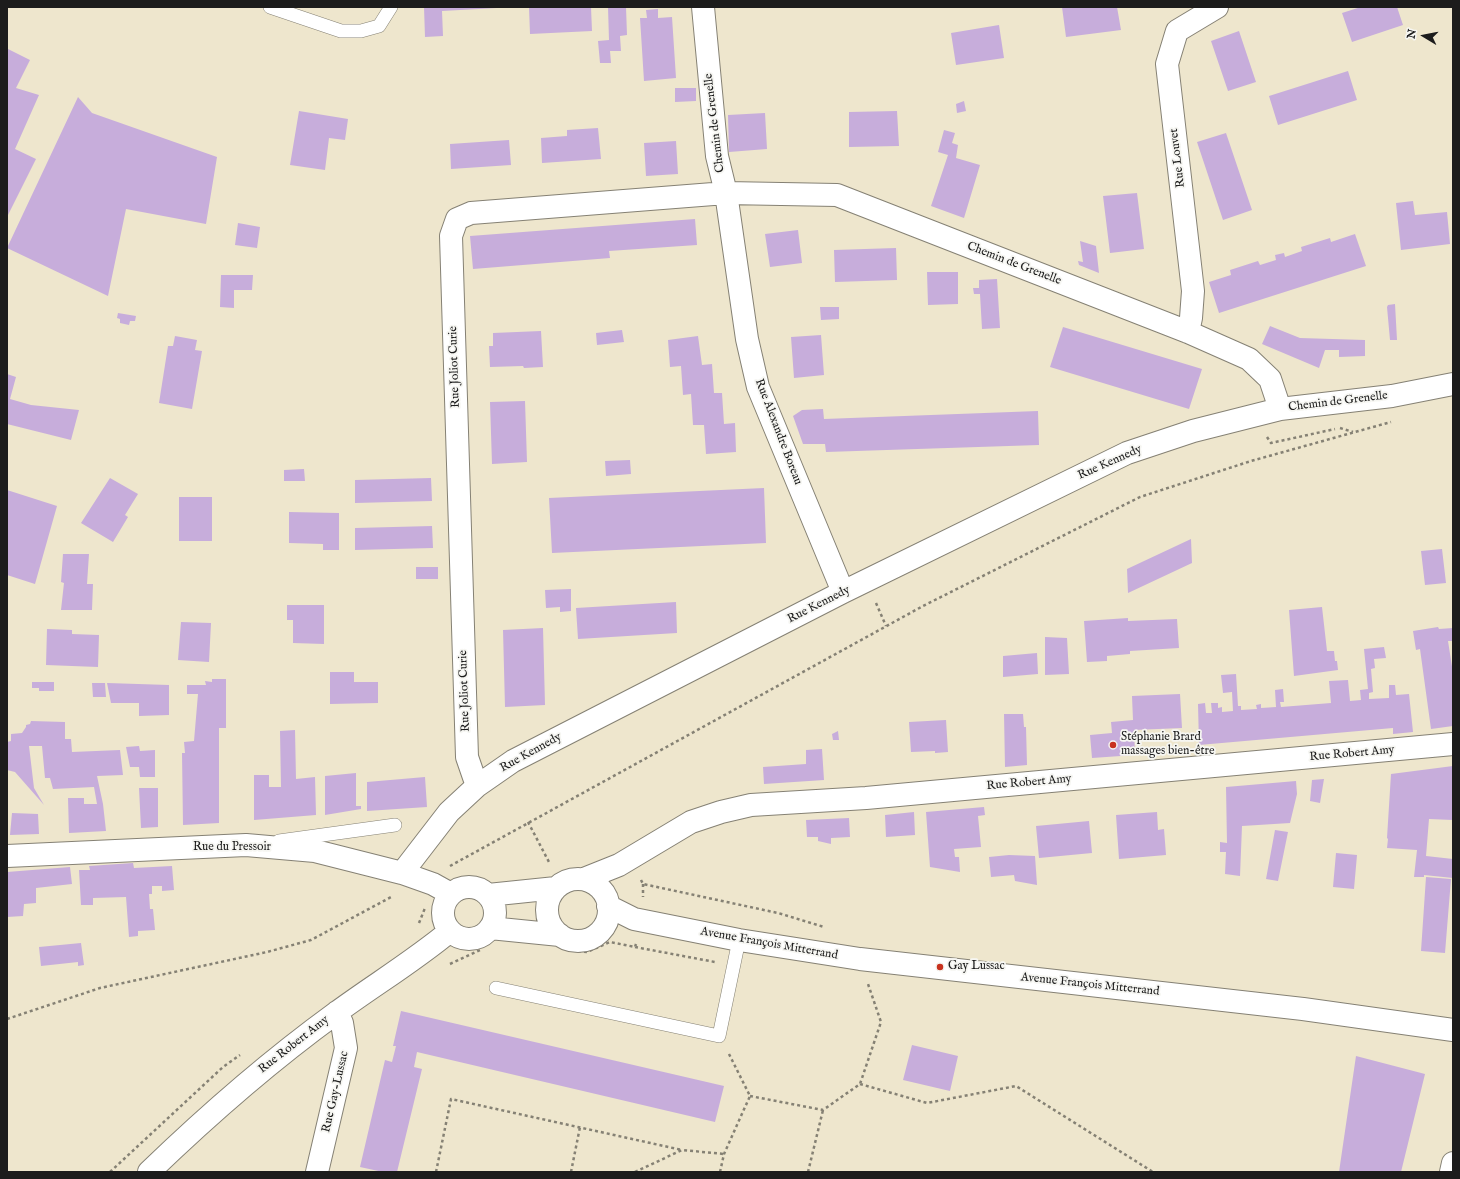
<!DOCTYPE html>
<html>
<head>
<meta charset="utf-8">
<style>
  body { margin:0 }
  #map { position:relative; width:1460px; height:1179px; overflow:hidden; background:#eee6cd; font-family:"IM FELL English",serif }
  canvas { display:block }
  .frame { position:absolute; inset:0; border:8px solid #1c1c1c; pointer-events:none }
  .north { position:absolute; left:1404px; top:16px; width:40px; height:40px; -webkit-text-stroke:3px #f6f6f2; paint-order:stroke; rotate:280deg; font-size:11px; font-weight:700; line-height:16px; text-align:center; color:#1c1c1c }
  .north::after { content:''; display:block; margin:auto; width:14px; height:18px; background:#1c1c1c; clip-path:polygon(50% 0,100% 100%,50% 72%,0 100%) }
</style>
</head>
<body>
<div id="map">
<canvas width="1460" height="1179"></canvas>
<div class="frame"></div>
<div class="north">N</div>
</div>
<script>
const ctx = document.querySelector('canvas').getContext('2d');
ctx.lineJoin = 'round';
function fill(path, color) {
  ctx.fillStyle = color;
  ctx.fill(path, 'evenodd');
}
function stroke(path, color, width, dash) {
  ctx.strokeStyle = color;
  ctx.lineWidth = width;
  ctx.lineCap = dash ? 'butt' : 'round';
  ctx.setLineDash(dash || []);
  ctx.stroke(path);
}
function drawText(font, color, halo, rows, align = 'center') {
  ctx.font = font + ' "IM FELL English",serif';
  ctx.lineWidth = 3.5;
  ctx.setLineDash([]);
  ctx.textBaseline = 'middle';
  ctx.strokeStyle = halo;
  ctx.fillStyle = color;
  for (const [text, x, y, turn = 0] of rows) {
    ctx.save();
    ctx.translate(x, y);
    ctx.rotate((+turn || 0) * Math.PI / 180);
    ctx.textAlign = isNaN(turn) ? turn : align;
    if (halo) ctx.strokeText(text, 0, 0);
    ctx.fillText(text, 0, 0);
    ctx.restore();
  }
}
const building = new Path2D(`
  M424,7H497V8L442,11L443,36L425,37Z
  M529,7H591L592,31L530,34Z
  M608,7H626L627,35L620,36L621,51H610L611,63H600L598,41L609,40Z
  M1062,7H1117L1121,30L1066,37Z
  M1361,7H1397L1403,25L1352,42L1342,13Z
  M658,9V18L672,17L676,78L644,81L640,18H647L646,10Z
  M999,25L1004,58L956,65L951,33Z
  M1239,31L1256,82L1228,91L1211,41Z
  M8,49L30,60L16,88L39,95L15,149L36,159L7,217Z
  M1348,71L1357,100L1278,125L1269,96Z
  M675,88H696V101L675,102Z
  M78,97L92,113L217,157L206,224L126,209L108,296L7,248Z
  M964,101L966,111L957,113L956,104Z
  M299,111L348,119L345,140L329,138L325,170L290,165Z
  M897,111L899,146L849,147V112Z
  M765,113L767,149L729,152L728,115Z
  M598,128L601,159L542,163L541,138L567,136V130Z
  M944,130L955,133L952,143L958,145L956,158L980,165L964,218L931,206L948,155L938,152Z
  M1226,133L1252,210L1223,220L1197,142Z
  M509,140L511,165L451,169L450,144Z
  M676,141L678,174L646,176L644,143Z
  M1137,193L1144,249L1110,253L1103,196Z
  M1413,201L1415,215L1447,212L1450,244L1401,250L1396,203Z
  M695,219L697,245L609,251L610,258L473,269L470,236Z
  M238,223L260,227L257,248L235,245Z
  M798,230L802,263L770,267L765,234Z
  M1355,234L1366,266L1219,313L1209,282L1231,275L1230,270L1258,261L1260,265L1276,260L1275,255L1284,253L1285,257L1302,251L1301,247L1330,238L1331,242Z
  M1080,241L1096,246L1099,273L1079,265L1078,261L1083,262Z
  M896,248L897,280L835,282L834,250Z
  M927,272H958V304L928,305Z
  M221,275H253L252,290H234V308L220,307Z
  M997,279L1000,328L982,329L980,294H974L973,288H979V280Z
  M1395,304L1397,340H1390L1387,307L1388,305Z
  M820,307H839V319L821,320Z
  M118,313L136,316L135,321H130L129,325L120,323V319L117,318Z
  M1270,326L1300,338L1365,340V356L1339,357V350H1325L1319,368L1262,344Z
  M1063,327L1202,369L1189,409L1050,367Z
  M622,330L624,342L597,345L596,333Z
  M541,331L543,367L524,368L523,366L490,367L489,346H493V333Z
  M821,335L824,375L794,378L791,337Z
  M175,336L197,340L195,350L202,351L192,409L159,403L168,346H173Z
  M698,336L702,365L712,364L714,393H722L724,424L735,423L736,452L706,454L704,425H693L691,394L683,395L681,366L670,367L668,340Z
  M7,374L16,377L10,399L31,405L79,410L71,440L7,424Z
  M525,401L527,462L492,464L490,402Z
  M823,409L824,419L1038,411L1039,445L826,452L825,444H803L793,416L802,410Z
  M630,460L631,474L606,476L605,461Z
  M304,469L305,481H284V470Z
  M110,478L138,494L125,515L128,517L113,542L81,523Z
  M431,478L432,501L355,503V480Z
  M764,488L766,543L552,553L549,498Z
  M7,490L57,506L35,584L7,575Z
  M179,497H212V541H179Z
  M289,512L339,513V550H323V544L289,543Z
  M432,526L433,548L355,550V528Z
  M1191,539L1192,563L1128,593L1127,569Z
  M1442,549L1446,583L1425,585L1421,551Z
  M63,554H89L87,584H93L92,610H61L64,583L61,582Z
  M416,567H438V579H416Z
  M571,589V611L560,612V607L546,608L545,590Z
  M676,602L677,633L578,639L576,608Z
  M287,605H324V644L293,643V620H287Z
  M1322,607L1327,651H1334L1335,661H1337L1338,670L1294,676L1289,610Z
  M1128,618V621L1177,619L1179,648L1130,651V654L1107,656V661L1087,662L1084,621Z
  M181,622L211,623L209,662L178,660Z
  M1438,627L1439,629L1453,628V641H1448L1453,673V726L1431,729L1420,649L1416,650L1413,631Z
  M543,628L545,705L505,707L503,630Z
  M47,629L72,630V634L99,635L98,667L46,665Z
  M1045,637L1067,638L1069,674L1045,675Z
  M1384,647L1386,658L1374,659L1375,668L1371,669L1373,692L1369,693V699L1389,698V685H1395L1396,695L1409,694L1413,732L1393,734V728L1199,745L1198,704L1205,703L1206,713H1212L1211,703H1218V708L1222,707V712L1233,711L1232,692L1223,693L1221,675L1236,674L1238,706H1241V710L1257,709L1256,705L1261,704V708L1276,707L1275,690L1283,689L1284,702H1280L1281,707L1331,703L1329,681L1348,680L1350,701L1361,700L1360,690L1368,689L1364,649Z
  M1037,653L1038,674L1003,677V656Z
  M330,672H354V682H378V703L330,704Z
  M212,679H226V728H219V823L183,825L182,753H185L184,742L194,741L198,694H187V685H206L205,681L212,682Z
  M32,682H54V691H39V688H32Z
  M92,683H105L106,697H93Z
  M107,683L169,685V715L139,716V703H111Z
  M1180,694L1182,728L1134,730L1135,755L1092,758L1090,735L1112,733L1111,722L1133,720L1132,696Z
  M1004,714H1023L1024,727H1026L1027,765L1005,767Z
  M946,720L948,752L935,753V751L911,752L909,722Z
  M31,721L65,722V739H71L72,752L120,750L123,775L97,776L103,804L106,831L69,833L68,798H84V804H97L94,787L53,789L50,778H45L42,746H29L34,788L44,805L15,772L7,770V742L11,741V734L22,733L26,727V725L30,724Z
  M295,730L296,779L315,777L316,815L254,820V775H269V787H281L280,731Z
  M838,731L839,740H833L832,734Z
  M139,746L140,751L155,750V777H140L139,767H130L126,747Z
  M822,749L824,780L764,784L763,767L806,764V750Z
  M1453,766V820L1429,819L1426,856L1453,859V878L1424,875V877H1414L1417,850L1387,848L1388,839L1387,838L1391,774Z
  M356,773V806H361V809L325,815V776Z
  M425,777L427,807L367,811V782Z
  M1324,779L1320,803L1310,801L1312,780Z
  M1296,781L1297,794L1290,823L1242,826L1240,876L1225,874L1226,852H1220V842L1227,843L1226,787Z
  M139,788H158V827L141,828Z
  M984,807L985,815L978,816L981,847L954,849L955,857H959L960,872L930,867L926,812Z
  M914,812L915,835L886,837L885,815Z
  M1157,812L1158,830L1164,829L1166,855L1119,859L1116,815Z
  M12,813L38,814L39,834L10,835Z
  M849,818L850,837L831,838V844L818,841V837H807L806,820Z
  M1089,821L1092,853L1039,858L1036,826Z
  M1275,830L1288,832L1278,881L1266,879Z
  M1336,853L1357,855L1354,889L1333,887Z
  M1009,855L1035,856L1037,885L1015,881L1014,875L991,877L989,857Z
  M133,863L134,868L172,866L174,890L162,891V886H152V894H149L150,909H153L155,930L138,931V936L129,937L126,897L93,898V905H81L79,870H90L89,866Z
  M70,867L72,884L36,888V903L24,904L23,916L7,917V872Z
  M1426,877L1451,879L1445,953L1421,951Z
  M81,943L84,965L78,966V962L41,966L39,947Z
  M401,1011L724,1086L715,1122L417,1052L414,1067L422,1069L397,1172H383L360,1167L385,1060L392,1062L396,1046H393Z
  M912,1045L958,1056L950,1091L903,1080Z
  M1356,1056L1425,1074L1401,1172H1339Z`);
const path = new Path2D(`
  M1340,428L1353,432
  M1267,437L1271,443L1335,429
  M876,603L886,626
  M528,822L550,864
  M450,866L923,606L1140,497L1251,461L1391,422
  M641,880L643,884L778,913L824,927
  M643,884V897
  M419,923L425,908
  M635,947L715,962
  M578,951L587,952L610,942L635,947L636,944
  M450,964L480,950
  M7,1019L100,988L267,952L311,940L393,896
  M860,1084L927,1103L1016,1086L1153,1172
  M750,1096L823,1110L860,1084L881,1022L868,984
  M110,1172L223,1067L240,1055
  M436,1172L451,1099L682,1150
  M571,1172L580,1127
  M635,1172L682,1150L724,1154
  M720,1172L724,1154L750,1096L728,1052
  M808,1172L823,1110`);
const service = new Path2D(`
  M270,7L341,31H361L379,26L391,7
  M279,841L395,825
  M496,988L719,1036L739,940`);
const minor = new Path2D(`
  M703,7L717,156L726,193L837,195L1188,332L1249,359L1270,379L1280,409
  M1188,332L1191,318L1193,291L1167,64L1177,31L1217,7
  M477,786L467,757L451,236L457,219L471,213L726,193L747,339L758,387L843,592
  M7,856L246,845L315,851L402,873L433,884L451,894
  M402,873L449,812L477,786L513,761L843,592L1127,453L1193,431L1280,409L1392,396L1453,384
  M584,879L619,865L691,822L721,812L751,805L866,798L1453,744
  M547 910a31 31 0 1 1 62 0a31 31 0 1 1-62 0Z
  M443 913a26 26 0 1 1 52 0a26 26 0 1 1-52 0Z
  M488,895L556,888
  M608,906L634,919L739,940L860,959L1303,1009L1453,1030
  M490,928L560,935
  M149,1172C208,1115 270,1061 336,1013C374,985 414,961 450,931
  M317,1172L346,1048L342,1023L337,1012`);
const tertiary = new Path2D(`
  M1451,1172L1453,1163`);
const markers = [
  [1113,745,4,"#c8321e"],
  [940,967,4,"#c8321e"]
];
const streetNames = [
  ["Chemin de Grenelle",715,123,-97],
  ["Rue Louvet",1178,158,-97],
  ["Chemin de Grenelle",1014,264,21],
  ["Rue Joliot Curie",455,367,-92],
  ["Chemin de Grenelle",1338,402,-7],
  ["Rue Alexandre Boreau",778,432,69],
  ["Rue Kennedy",1110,463,-24],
  ["Rue Kennedy",819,605,-27],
  ["Rue Joliot Curie",465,691,-92],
  ["Rue Kennedy",531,753,-29],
  ["Rue Robert Amy",1352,754,-5],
  ["Rue Robert Amy",1029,783,-5],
  ["Rue du Pressoir",232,848],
  ["Avenue François Mitterrand",769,944,10],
  ["Avenue François Mitterrand",1090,985,6],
  ["Rue Robert Amy",294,1045,-38],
  ["Rue Gay-Lussac",336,1092,-77]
];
const poiNames = [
  ["Stéphanie Brard",1121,738],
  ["massages bien-être",1121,752],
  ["Gay Lussac",948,967]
];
fill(building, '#c7addb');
stroke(service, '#858174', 14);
stroke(minor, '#858174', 24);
stroke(tertiary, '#858174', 24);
stroke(path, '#858174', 2.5, [3, 3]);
stroke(service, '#fff', 13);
stroke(minor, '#fff', 22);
stroke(tertiary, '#fff', 22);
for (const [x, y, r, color] of markers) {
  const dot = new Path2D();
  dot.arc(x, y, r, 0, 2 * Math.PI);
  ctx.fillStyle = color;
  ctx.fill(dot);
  stroke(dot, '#f6f6f2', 1.5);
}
drawText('12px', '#1c1c1c', '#f6f6f2', streetNames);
drawText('12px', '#1c1c1c', '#f6f6f2', poiNames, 'left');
</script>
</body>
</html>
